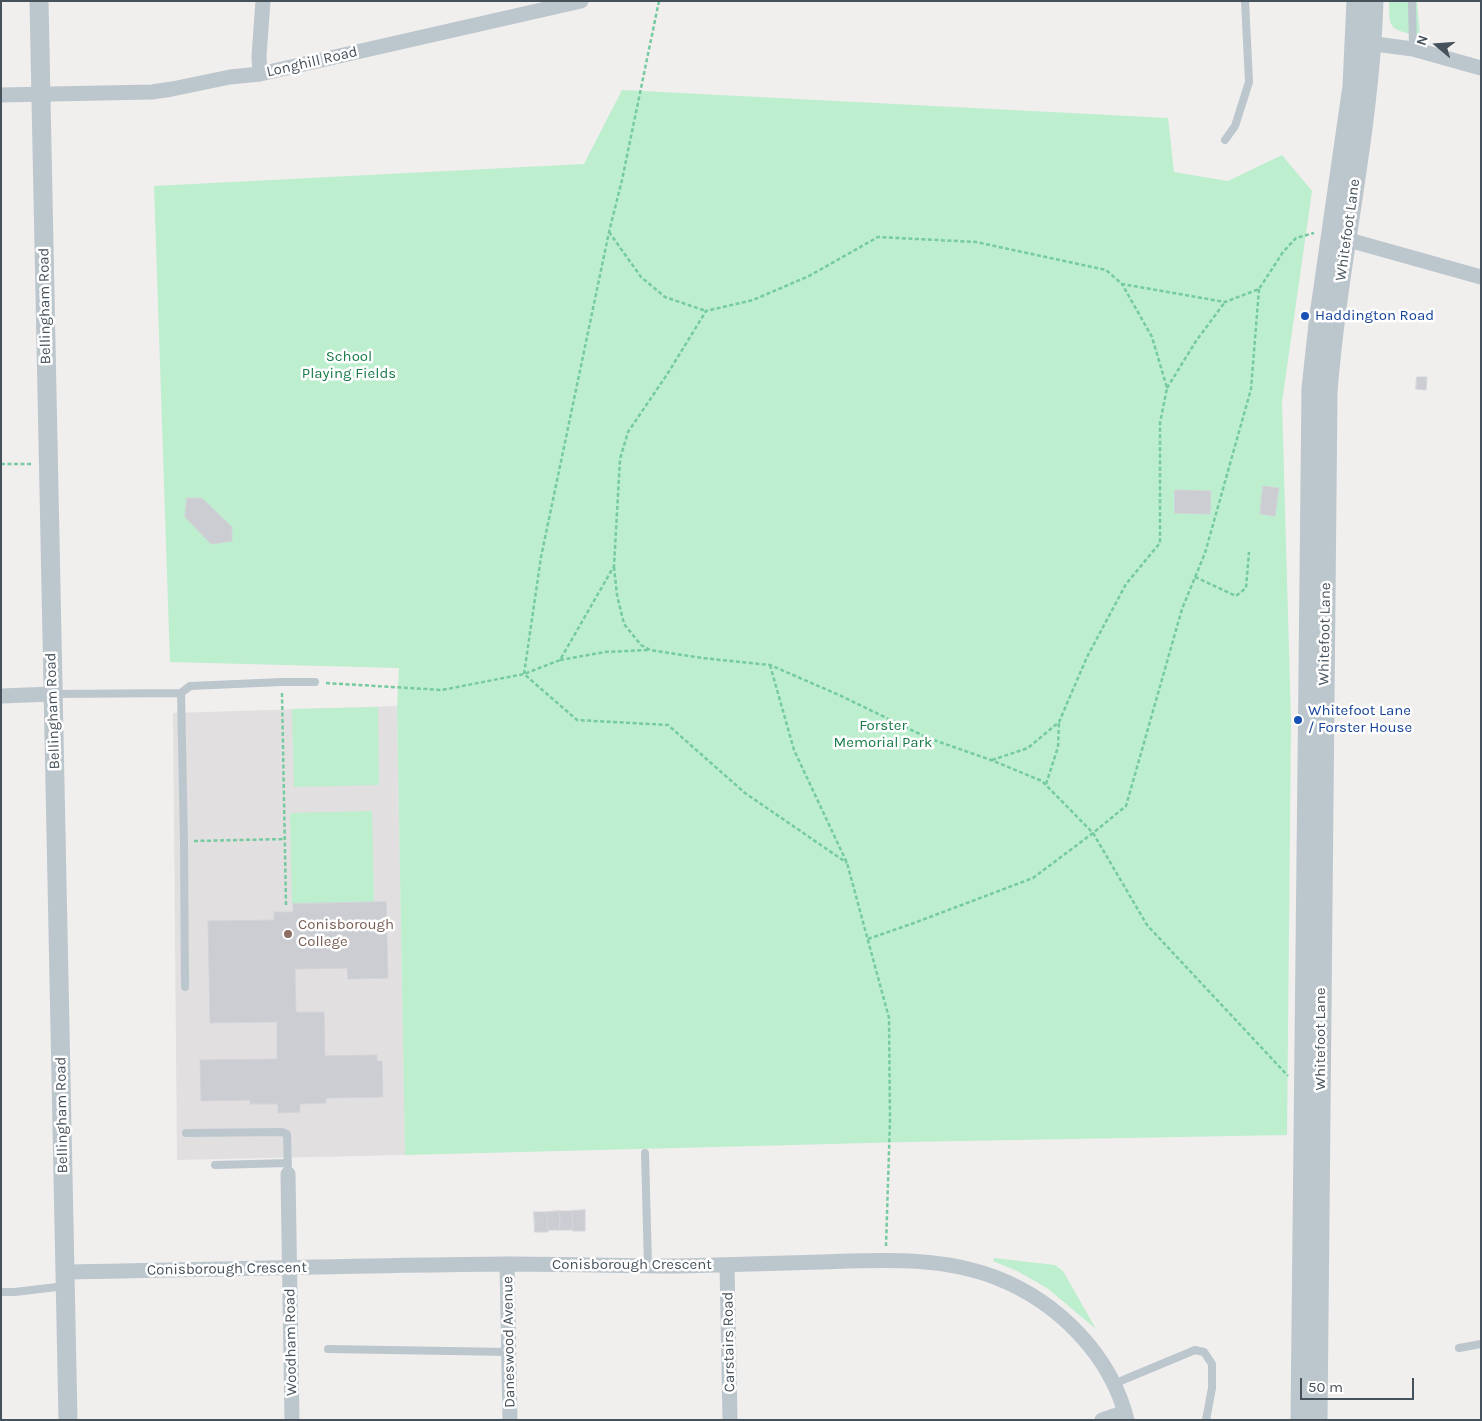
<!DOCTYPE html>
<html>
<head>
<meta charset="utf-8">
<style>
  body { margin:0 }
  #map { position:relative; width:1482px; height:1421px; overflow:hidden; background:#f1eeee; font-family:Karla,sans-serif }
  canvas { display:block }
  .frame { position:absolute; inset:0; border:2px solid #46525b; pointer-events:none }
  .north { position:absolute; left:1412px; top:20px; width:50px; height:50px; -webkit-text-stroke:4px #fff; paint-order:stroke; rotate:288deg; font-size:14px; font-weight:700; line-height:20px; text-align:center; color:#46525b }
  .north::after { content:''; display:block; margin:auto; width:18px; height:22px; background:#46525b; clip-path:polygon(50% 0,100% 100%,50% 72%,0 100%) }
  .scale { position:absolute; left:1300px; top:1378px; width:114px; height:22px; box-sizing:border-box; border:2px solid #46525b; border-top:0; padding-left:6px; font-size:15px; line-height:18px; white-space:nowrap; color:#46525b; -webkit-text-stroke:4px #fff; paint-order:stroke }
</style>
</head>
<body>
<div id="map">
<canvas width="1482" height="1421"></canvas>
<div class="frame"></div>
<div class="north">N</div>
<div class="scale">50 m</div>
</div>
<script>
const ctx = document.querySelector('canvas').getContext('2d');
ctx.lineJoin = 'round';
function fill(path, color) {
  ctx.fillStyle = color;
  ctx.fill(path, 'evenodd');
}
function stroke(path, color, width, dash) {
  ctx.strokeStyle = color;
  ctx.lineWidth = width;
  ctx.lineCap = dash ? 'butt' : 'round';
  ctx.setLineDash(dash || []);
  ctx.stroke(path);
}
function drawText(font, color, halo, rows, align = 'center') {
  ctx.font = font + ' Karla,sans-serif';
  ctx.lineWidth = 5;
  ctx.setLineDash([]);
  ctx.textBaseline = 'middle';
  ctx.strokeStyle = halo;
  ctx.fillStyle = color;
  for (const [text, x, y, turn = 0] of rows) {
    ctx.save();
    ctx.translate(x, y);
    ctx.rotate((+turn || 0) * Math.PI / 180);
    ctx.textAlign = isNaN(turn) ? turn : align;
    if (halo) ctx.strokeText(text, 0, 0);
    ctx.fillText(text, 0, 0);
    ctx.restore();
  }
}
const education = new Path2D(`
  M397,706L405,1155L177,1160L173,713Z`);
const green = new Path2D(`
  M1389,1H1417L1420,36C1391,29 1389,32 1389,1Z
  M622,90L1168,118L1174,172L1228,181L1282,155L1312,191L1282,402L1291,721L1287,1135L908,1142L405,1155L397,706L399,668L170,662L154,186L584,164Z
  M378,707L379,785L294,787L292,709Z
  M372,811L374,902L292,904L290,813Z
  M994,1258L1055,1265L1063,1271L1096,1329L1047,1288L1017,1271L993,1261Z`);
const building = new Path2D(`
  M1417,377H1427L1426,390L1416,389Z
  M1263,486L1279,488L1275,516L1260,514Z
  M1175,490L1211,491L1210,514L1175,513Z
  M187,498H202L232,527V541L211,544L185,517Z
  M386,902L388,978L348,979L347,968L295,969L296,1012H324L325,1056L377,1055V1061H382L383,1097L326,1098V1103L300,1104V1112L278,1113V1104H250V1100L201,1101L200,1060L277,1059V1022L210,1023L208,921L274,920V912H293V904Z
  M585,1210V1231H573L572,1211Z
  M560,1211H572L573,1230H560Z
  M560,1211V1230H548L547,1212Z
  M534,1212H547L548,1232H535Z`);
const path = new Path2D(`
  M659,1L622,180L609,232L541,557L524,674L577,720L668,725L745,793L847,863
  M609,232L641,277L665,297L706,311
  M1167,388L1196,341L1225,302
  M1,464H31
  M614,567L617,595L624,624L641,645L650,650L702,658L770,665L839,695L928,738L991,760L1042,781L1093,833L1147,925L1288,1076
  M1195,577L1236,596L1246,588L1249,552
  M560,660L605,652L648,650
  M770,665L794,750L847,863L889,1018L890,1120L886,1246
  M326,683L442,690L524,674L560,660L614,566L620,459L628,432L668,373L706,311L753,300L809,276L878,237L976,242L1106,270L1122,284L1225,302L1259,289L1283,252L1296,238L1314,233
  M282,693L286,905
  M992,760L1028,748L1059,722L1087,657L1126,584L1160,543V423L1167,388L1152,337L1122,284
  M1046,784L1058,747L1059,722
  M194,841L285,839
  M868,939L914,923L1033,878L1093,833L1126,806L1182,609L1205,553L1251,389L1259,289`);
const service = new Path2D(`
  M1412,1L1413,49
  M1225,140L1235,126L1249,82L1245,1
  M181,693L184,841L185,987
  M53,694L181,693L190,686L282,682H315
  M186,1133L282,1132L287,1134L288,1174
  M645,1153L648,1266
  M215,1165L288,1163
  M1,1292H15L65,1286
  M1459,1348L1481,1344
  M328,1349L509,1352
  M1114,1385L1123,1380L1195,1350L1204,1352L1212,1364V1388L1206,1420`);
const minor = new Path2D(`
  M1360,42L1413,49L1481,68
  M260,74L259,56L263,1
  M1,95L152,92L172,89L230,77L260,74L581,1
  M1338,237L1481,277
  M1,696L53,694
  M288,1174L292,1420
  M507,1264L510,1420
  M727,1265L730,1420
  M65,1272C213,1270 361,1265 509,1264C566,1264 623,1266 680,1266C728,1265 775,1263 822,1262C881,1260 941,1256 997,1278C1058,1302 1111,1355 1127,1420
  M1102,1420L1125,1412`);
const tertiary = new Path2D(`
  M39,1L68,1420
  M1300,1420L1311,388L1319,315L1352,86L1356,1
  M1318,1420L1328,392C1338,261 1370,133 1374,1`);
const markers = [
  [1305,316,5,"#1a4fb4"],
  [1298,720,5,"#1a4fb4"],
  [288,934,5,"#8d6e63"]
];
const streetNames = [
  ["Longhill Road",312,62,-13],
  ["Whitefoot Lane",1348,230,-82],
  ["Bellingham Road",45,306,-91],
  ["Whitefoot Lane",1325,634,-89],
  ["Bellingham Road",53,711,-92],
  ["Whitefoot Lane",1321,1039,-90],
  ["Bellingham Road",62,1115,-91],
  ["Conisborough Crescent",632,1265],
  ["Conisborough Crescent",227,1269,-1],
  ["Woodham Road",291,1342,-91],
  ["Daneswood Avenue",509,1342,-91],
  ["Carstairs Road",729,1342,-91]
];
const transitNames = [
  ["Haddington Road",1315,316],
  ["Whitefoot Lane",1308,711],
  ["/ Forster House",1308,728]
];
const parkNames = [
  ["School",349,357],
  ["Playing Fields",349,374],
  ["Forster",883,726],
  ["Memorial Park",883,743]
];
const educationNames = [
  ["Conisborough",298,925],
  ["College",298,942]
];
fill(education, '#e2dfe0');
fill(green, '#bdeece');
fill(building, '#cbcdd3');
stroke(building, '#d2d4d9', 1);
stroke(path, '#75cb9f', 2.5, [4, 2.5]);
stroke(service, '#bcc6cd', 8);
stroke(minor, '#bcc6cd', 15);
stroke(tertiary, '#bcc6cd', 19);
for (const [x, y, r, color] of markers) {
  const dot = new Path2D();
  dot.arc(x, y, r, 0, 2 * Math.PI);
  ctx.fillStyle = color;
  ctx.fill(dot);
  stroke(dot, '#fff', 2);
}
drawText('15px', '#46525b', '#fff', streetNames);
drawText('15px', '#164399', '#fff', transitNames, 'left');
drawText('15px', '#187b47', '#fff', parkNames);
drawText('15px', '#785e54', '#fff', educationNames, 'left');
</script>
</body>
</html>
